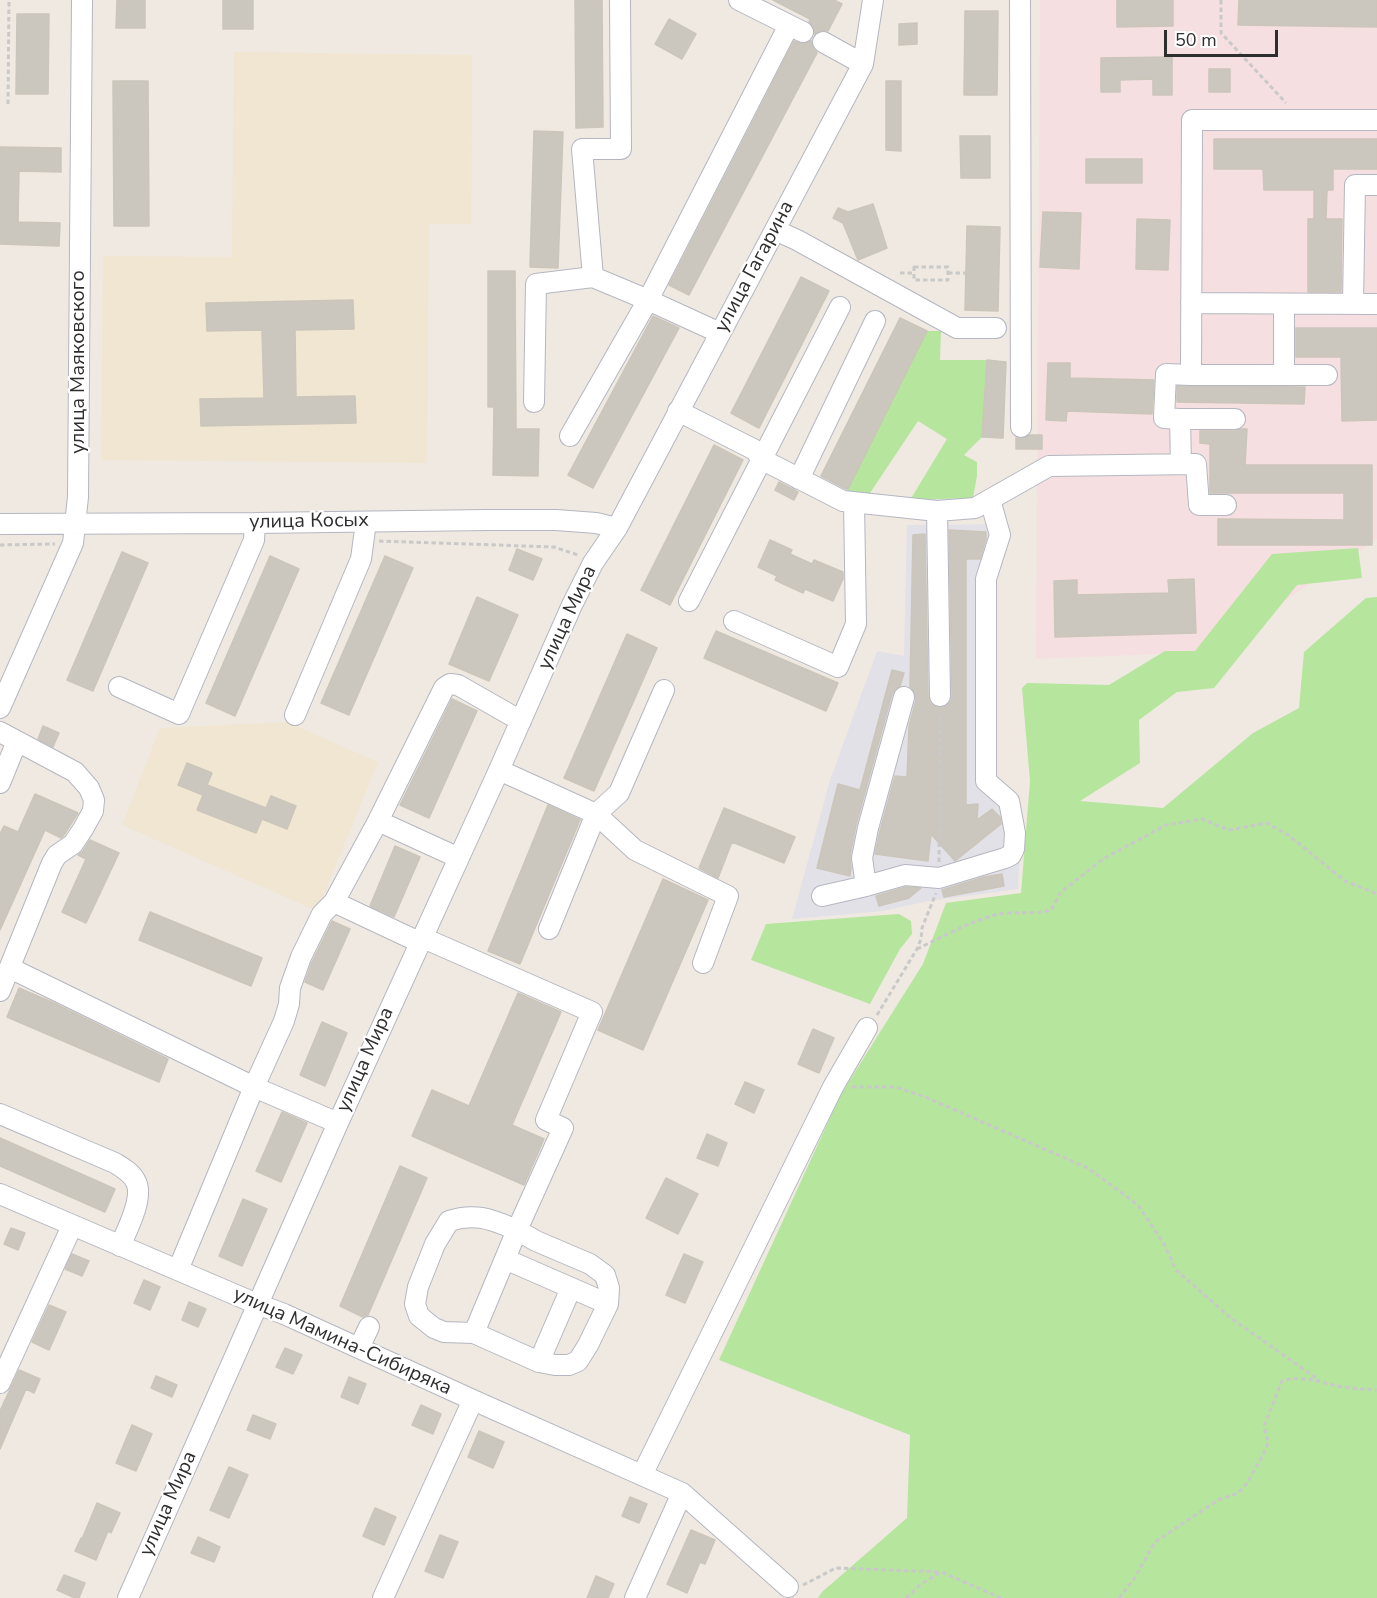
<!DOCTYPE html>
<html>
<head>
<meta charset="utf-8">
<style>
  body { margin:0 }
  #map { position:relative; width:1377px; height:1598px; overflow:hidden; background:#efe9e1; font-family:"Nunito Sans",sans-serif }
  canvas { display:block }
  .scale { position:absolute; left:1164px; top:30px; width:114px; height:27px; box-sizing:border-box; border:3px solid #2e2e2e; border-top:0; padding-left:8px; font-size:18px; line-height:21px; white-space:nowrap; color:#2e2e2e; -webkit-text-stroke:4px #fff; paint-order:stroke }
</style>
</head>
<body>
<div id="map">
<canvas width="1377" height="1598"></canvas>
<div class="scale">50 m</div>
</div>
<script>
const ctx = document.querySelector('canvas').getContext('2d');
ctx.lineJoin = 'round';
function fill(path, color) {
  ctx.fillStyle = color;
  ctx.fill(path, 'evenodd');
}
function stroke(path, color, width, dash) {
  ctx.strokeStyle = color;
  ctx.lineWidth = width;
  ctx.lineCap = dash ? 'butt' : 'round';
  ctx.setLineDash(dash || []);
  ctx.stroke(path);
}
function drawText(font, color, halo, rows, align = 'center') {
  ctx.font = font + ' "Nunito Sans",sans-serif';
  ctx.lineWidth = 4.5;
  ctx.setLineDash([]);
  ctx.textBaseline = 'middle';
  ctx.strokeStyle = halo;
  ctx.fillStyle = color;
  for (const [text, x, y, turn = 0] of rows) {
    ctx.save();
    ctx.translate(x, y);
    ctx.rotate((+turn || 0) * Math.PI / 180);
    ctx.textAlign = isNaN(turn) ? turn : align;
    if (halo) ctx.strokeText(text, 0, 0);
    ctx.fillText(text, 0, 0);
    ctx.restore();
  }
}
const industrial = new Path2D(`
  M1002,524L994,582L993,772L1016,795L1021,830L1018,889L929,901L883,911L792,919L830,780L877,651L904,656L907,525Z`);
const education = new Path2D(`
  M234,52L472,55L471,224H429L427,463L101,460L103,256L232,257Z
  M287,722L378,762L317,911L122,825L160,728Z`);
const medical = new Path2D(`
  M1040,0H1377V539L1208,652L1036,659Z`);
const green = new Path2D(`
  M927,331H941L940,360H987L982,437L964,455L977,462V476L973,498L910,500L947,439L918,421L868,496L845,495Z
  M1358,548L1362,578L1297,585L1214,688L1177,692L1139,720L1140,763L1080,801L1163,808L1253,733L1299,708L1304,652L1366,598L1377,597V1598H818L822,1592L907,1518L910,1435L719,1360L841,1094L923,964L946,903L1021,893L1030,781L1022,688L1027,683L1109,685L1165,651H1195L1272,554Z
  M899,914L911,921L912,934L900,949L870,1004L751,960L766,924Z`);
const building = new Path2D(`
  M117,0H145V28H116Z
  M223,0H253V29H223Z
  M575,0H602L603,127L576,128Z
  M773,0H834L842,4L828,31L822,30L814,34L813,26L809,22L810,19Z
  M1117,0H1173V26L1117,27Z
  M1239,0H1377V27L1238,25Z
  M965,11H998L997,95H964Z
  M17,14H49L48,94H16Z
  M669,19L696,34L682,59L655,44Z
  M917,23V44L899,45V24Z
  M811,40L813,48L817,53L689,295L669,285L794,41L803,44Z
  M1172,57V95H1153V79L1120,80V92H1101V58Z
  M1209,69H1230V92H1209Z
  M113,81H148L149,226H114Z
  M886,81H901V151L886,150Z
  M534,131L563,132L558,268L530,267Z
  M960,136H990V178H961Z
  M1214,139H1377V169H1333V190H1327L1326,219H1342L1341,292H1308V219H1314V190H1264L1263,169H1214Z
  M0,147L61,148V172L19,171L18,222L60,223L59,246L0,244Z
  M1086,159H1142V183H1086Z
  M873,204L887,248L858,260L843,223L833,218L838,208L848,212Z
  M1043,212L1081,213L1079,269L1040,267Z
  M1137,219L1170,220L1168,270L1136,269Z
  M967,226L1000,227L998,311L965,310Z
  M488,271H515L516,429H539L538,476L493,475L494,407H488Z
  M801,277L829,291L759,428L731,413Z
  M353,300L354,329L295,330L296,397L355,396L356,423L201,426L200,399L264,398L262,330L207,331L206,303Z
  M653,316L679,328L593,488L568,475Z
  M900,318L927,331L848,489H846L821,476Z
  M1296,328H1377V420L1342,421L1341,357H1296Z
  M987,360L1006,362L1003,438L982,437Z
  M1048,363H1070V378L1154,380L1152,414L1067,411L1066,421L1046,420Z
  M1177,386L1305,387L1304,404L1177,402Z
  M1242,429H1247L1245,465H1372V545H1218V519L1344,520V493H1210V444L1200,443V431H1235Z
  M1029,435H1042V449H1016V438L1022,439Z
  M714,445L743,460L670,605L641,590Z
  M779,482L798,492L794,500L775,490Z
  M949,530L986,532V539L980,559H966V805L978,804L977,820L992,809L1000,817L1001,824L955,861L931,834L928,861L875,854L880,831L895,776L907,777L909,726L916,700L915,693L910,687L913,535L925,534L928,697L930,703L934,706L941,708L947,706L950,702L952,696Z
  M770,540L792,550L790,554L812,564L814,560L843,572V579L833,601L805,589L803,593L775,580L777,576L758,567Z
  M517,549L542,559L533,580L509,570Z
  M122,552L148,563L93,691L67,680Z
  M270,556L299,569L235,716L206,703Z
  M385,556L413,568L349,715L321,703Z
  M1194,579L1196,633L1055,637L1054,581L1077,580V595L1169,593L1168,580Z
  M477,597L518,615L489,681L449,664Z
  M716,631L838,683L826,711L704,658Z
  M627,634L657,648L594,791L564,778Z
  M892,670L904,673L900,686L895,689L892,694L856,825L850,856L851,869L850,876L817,868L838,784L860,790Z
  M452,699L477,711L429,818L400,805Z
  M43,726L59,733L53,747L38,739Z
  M187,763L212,773L207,785L266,808L271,796L296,806L287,829L262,819L256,833L197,810L203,795L178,785Z
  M35,794L78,813L64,835L61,838L45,830L0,930V834L4,826L18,832Z
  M548,805L580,820L520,964L488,951Z
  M724,808L795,837L784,863L732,842L718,878L699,868Z
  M90,840L119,853L86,923L62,912L86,859L78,855L83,851Z
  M395,846L420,857L394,917L370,906Z
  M1002,874L1004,886L944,897L942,890L984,877Z
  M663,879L708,900L643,1050L598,1030Z
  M906,887L921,888L909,898L879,906L876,896Z
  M150,912L262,958L251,986L139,940Z
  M332,921L350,929L323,990L305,982L312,962Z
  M19,988L54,1003L168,1059L159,1082L7,1017Z
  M518,993L561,1012L512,1125L544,1139L524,1185L412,1136L432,1090L469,1106Z
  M322,1022L347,1033L325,1086L300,1075Z
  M813,1029L834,1038L819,1073L798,1064Z
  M745,1082L764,1090L754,1113L735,1104Z
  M282,1112L307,1123L281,1182L256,1171Z
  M707,1134L727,1143L718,1166L697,1158Z
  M0,1138L115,1189L105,1212L0,1166Z
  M400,1166L427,1178L368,1315L363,1317L340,1306Z
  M666,1178L698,1194L678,1234L646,1218Z
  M243,1199L267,1209L242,1266L219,1256Z
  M11,1228L25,1233L18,1250L4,1244Z
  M72,1254L89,1261L82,1276L65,1269Z
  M684,1254L703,1262L685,1303L666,1295Z
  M144,1280L160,1287L150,1310L134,1303Z
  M189,1302L206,1309L198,1327L182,1320Z
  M49,1305L66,1312L49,1350L32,1342Z
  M285,1348L302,1355L293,1374L276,1367Z
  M19,1370L40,1379L34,1393L26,1389L0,1449V1411Z
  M156,1376L177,1385L172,1397L151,1388Z
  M349,1377L366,1384L358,1404L341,1397Z
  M421,1405L441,1414L433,1434L412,1425Z
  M253,1415L276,1424L270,1439L247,1430Z
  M132,1425L152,1434L136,1471L116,1463Z
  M479,1431L504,1442L493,1468L468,1457Z
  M229,1467L248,1475L229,1518L210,1510Z
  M630,1497L647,1504L639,1523L622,1516Z
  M97,1503L120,1513L111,1533L108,1531L96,1560L75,1551L81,1538L82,1539Z
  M375,1508L396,1517L384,1545L363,1536Z
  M691,1530L715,1540L705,1564L700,1562L687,1593L667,1584Z
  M440,1535L458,1542L443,1578L425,1571Z
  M198,1537L220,1547L214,1562L191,1553Z
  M64,1575L85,1583L79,1598H75L57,1590Z
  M596,1576L614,1584L608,1598H587Z`);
const path = new Path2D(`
  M1221,0V33L1286,103
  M8,104L9,0
  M914,267H948V280H914Z
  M900,273H914
  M948,273H966
  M379,541L554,547L578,555
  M0,545L55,544
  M939,862L940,713
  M917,949C944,936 971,921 999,914C1016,911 1034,915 1051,910L1061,892L1103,859L1166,825L1202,819L1229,830L1267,823L1288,835L1345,881L1377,894
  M877,1015L917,949L921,939L922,928L936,893
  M852,1087H896L925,1097L1088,1168L1138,1205L1164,1244L1176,1270L1232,1319L1319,1380
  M803,1585L836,1568L941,1572
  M906,1598L921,1584L941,1572L1001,1598
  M1119,1598L1134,1579L1155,1542L1218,1500L1238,1493L1247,1483L1264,1453L1268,1443L1264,1426L1282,1381C1303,1374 1324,1384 1343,1387C1354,1389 1366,1389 1377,1390`);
const minor = new Path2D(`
  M739,0L803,32
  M1020,0L1021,427
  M823,42L863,64
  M775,230L797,240L957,328H996
  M593,277L582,149H621L620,1
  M1191,303L1377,304
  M1284,304V375
  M1353,304L1355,185H1377
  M720,333L648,300L789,25
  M1191,375H1327
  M534,402L536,284L593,277L648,300L570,436
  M678,411L755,450L761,459L843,501L937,511L975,508L1049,466L1196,464L1199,505H1226
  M1180,419H1235
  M1181,464L1180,419L1164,418L1166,374L1191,375L1192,120H1377
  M799,479L875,321
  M937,511L940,696
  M0,524L255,523L489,520H556L596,523L617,528
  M689,601L840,307
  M734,621L838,667L856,624L854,503
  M119,687L179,714L254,540L255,523
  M0,708L73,543L78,497L82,0
  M295,715L361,559L366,522
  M0,732L75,772L89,788L94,800L93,811L83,829L73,844L57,855L52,863L0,991
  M499,770L596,814L635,850L728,896L703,963
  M0,783L17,741
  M378,821L334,902L419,942
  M459,858L378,821L444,688L450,684L458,685L521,721
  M866,886L862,858L868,828L904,697
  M822,896L866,886L905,875L939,878L1005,858L1011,855L1014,849L1015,833L1009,801L986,781V579L1000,535L990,500
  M549,929L596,814L619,793L664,690
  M421,937L592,1012L546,1120L563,1128L517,1230C492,1220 476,1212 449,1221L435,1244L418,1287L415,1304L419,1316L434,1328L444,1332L474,1333L517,1230L536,1241L590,1264L605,1275L609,1288L608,1304L588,1345L578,1361L569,1365H555L539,1362L474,1333
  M10,968L254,1087L338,1123
  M0,1114L115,1163C123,1168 132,1173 136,1182C144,1198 127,1230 120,1246
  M0,1194L257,1304L284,1314L473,1400L682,1493L788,1587
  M505,1259L608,1304
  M178,1270L254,1087L284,1021L289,1004L290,988L301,957L322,914L334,902
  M359,1348L369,1327
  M539,1362L571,1288
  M0,1383L72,1226
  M642,1475L833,1087L867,1028
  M128,1598L338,1123L499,770L572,605L593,563L617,528L863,64L873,0
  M383,1598L473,1400
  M635,1598L682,1493`);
const streetNames = [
  ["улица Гагарина",755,267,-62],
  ["улица Маяковского",79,362,-90],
  ["улица Косых",309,522,-1],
  ["улица Мира",568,618,-65],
  ["улица Мира",366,1060,-66],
  ["улица Мамина-Сибиряка",342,1342,24],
  ["улица Мира",169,1504,-66]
];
fill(industrial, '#e3e1e8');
fill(education, '#f0e6d1');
fill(medical, '#f5dfe0');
fill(green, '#b6e59e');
fill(building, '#cbc7bf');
stroke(building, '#cbc5ba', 1.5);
stroke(minor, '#b4b7c1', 22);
stroke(path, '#c9c9c9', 3, [4.5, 3]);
stroke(minor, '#fff', 20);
drawText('20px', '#2e2e2e', '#fff', streetNames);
</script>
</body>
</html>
